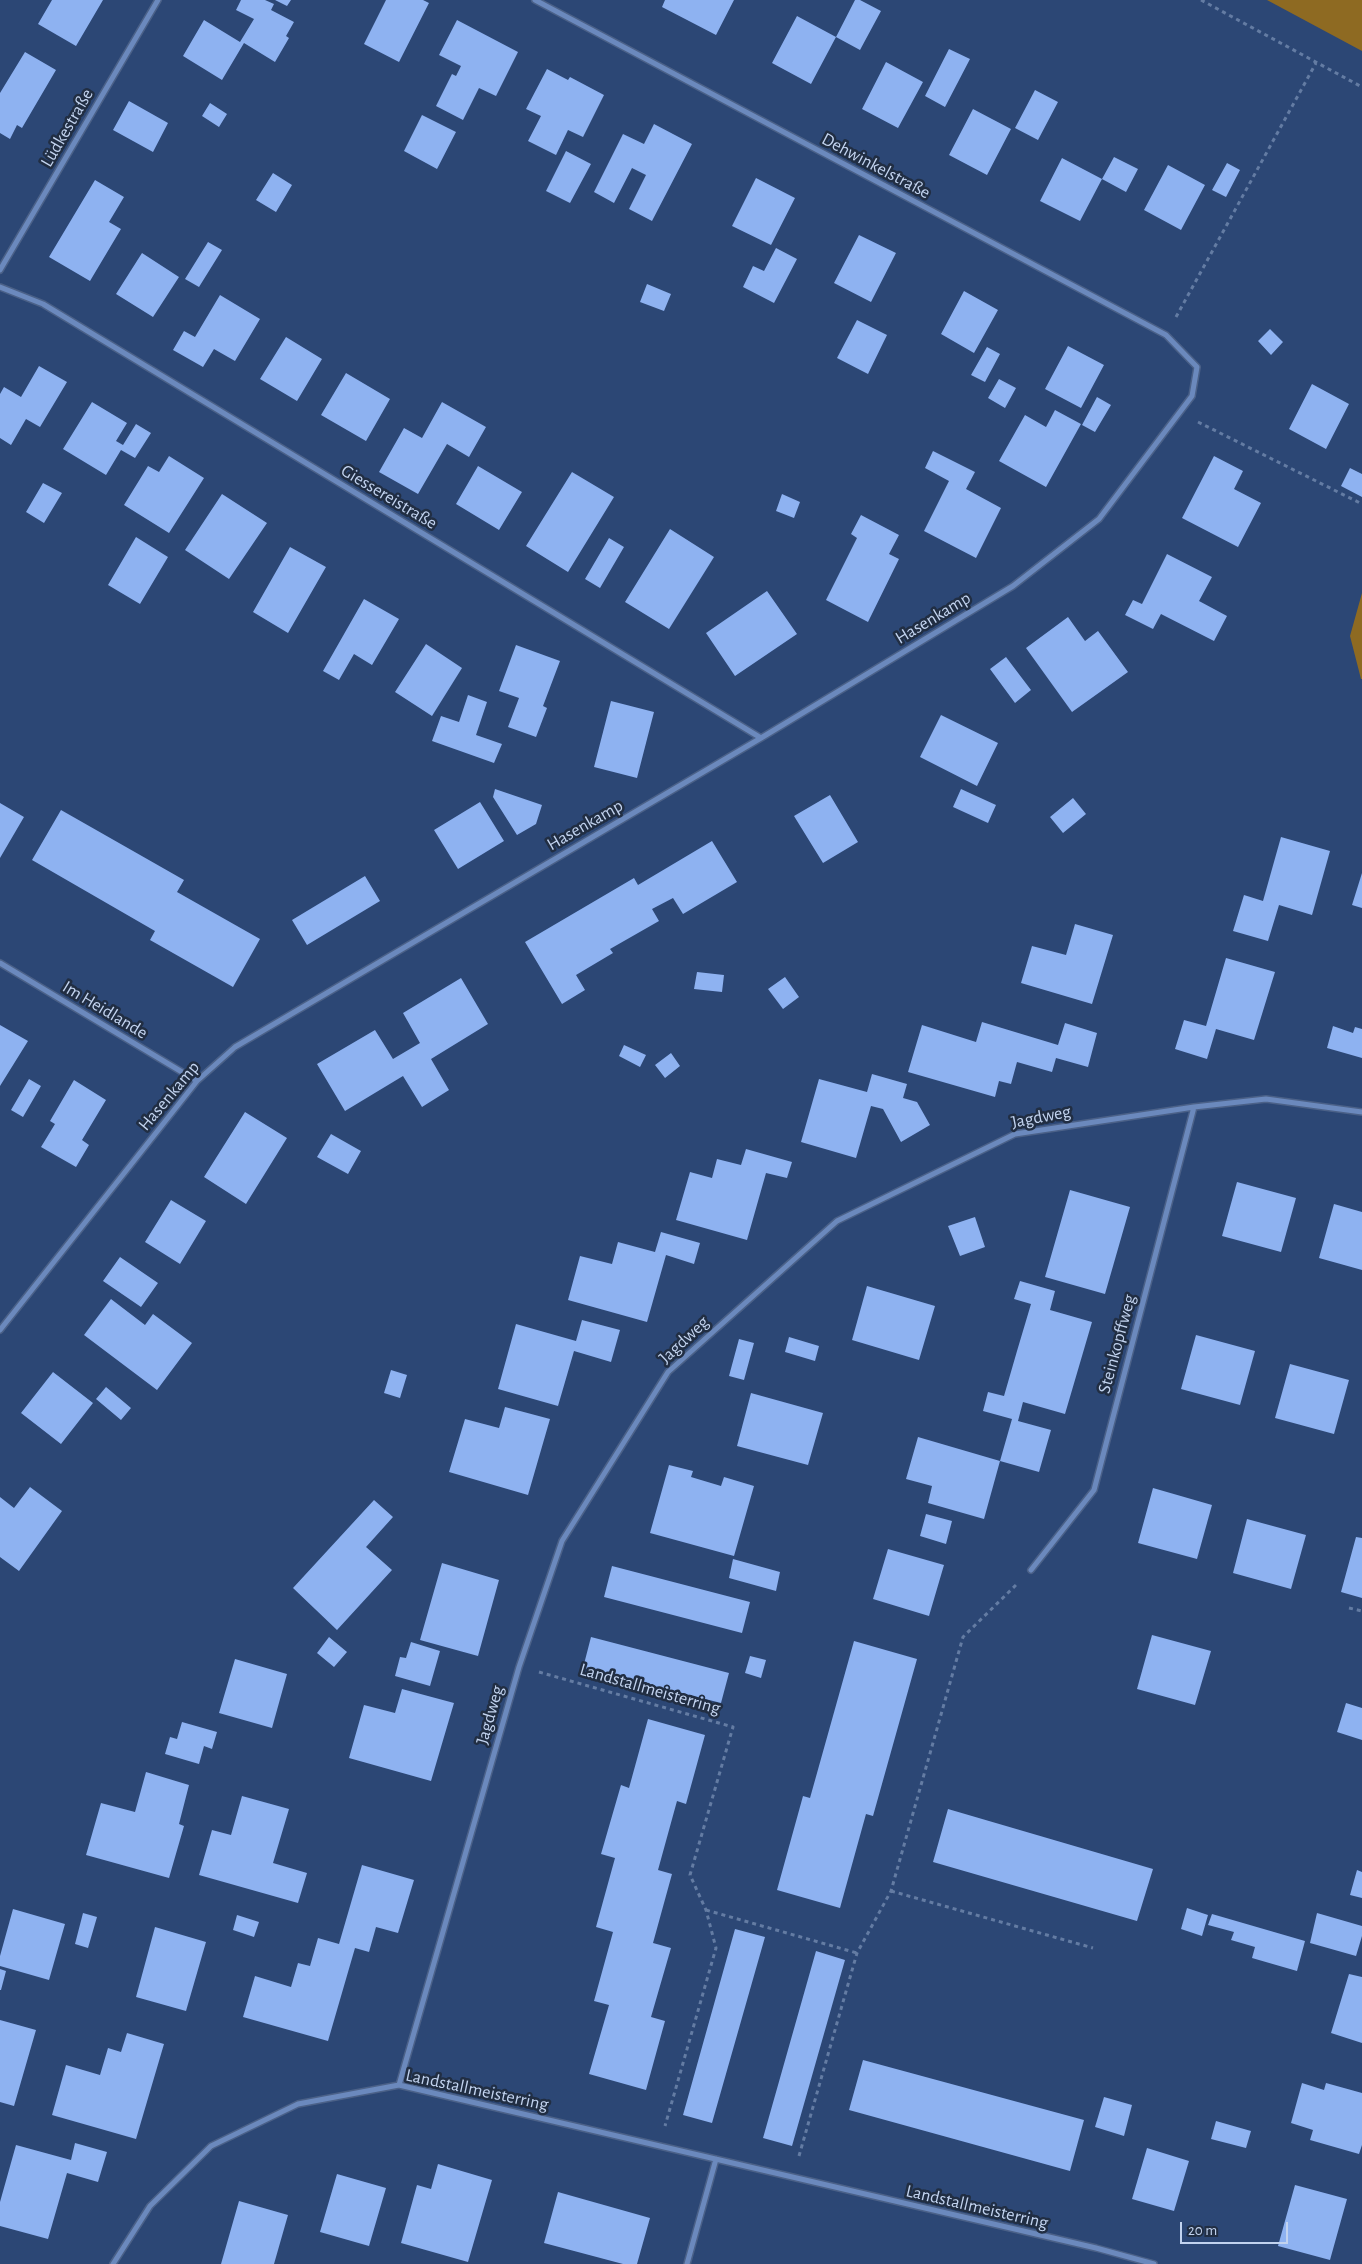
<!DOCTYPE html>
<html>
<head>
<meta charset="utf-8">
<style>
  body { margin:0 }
  #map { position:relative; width:1362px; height:2264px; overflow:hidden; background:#2c4775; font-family:"Alegreya Sans",sans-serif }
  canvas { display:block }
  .scale { position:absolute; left:1180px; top:2222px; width:108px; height:22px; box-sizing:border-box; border:2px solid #c2d3ef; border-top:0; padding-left:6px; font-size:15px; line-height:18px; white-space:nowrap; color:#c2d3ef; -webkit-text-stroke:4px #212e43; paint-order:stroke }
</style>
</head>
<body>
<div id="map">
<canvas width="1362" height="2264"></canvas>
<div class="scale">20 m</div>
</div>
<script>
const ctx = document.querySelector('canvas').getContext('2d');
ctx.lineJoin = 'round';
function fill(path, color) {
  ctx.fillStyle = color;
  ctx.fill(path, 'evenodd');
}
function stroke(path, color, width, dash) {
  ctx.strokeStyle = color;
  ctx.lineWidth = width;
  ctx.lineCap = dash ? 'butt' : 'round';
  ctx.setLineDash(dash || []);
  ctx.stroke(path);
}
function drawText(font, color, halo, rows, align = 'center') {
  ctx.font = font + ' "Alegreya Sans",sans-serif';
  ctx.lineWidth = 5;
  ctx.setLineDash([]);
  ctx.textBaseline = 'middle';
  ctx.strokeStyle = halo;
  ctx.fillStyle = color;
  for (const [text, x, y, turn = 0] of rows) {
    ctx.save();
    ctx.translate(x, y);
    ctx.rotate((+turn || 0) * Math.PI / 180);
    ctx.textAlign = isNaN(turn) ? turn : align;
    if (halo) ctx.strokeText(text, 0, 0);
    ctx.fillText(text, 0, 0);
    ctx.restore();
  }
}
const forest = new Path2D(`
  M1267,0H1362V51Z
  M1362,593V679H1361L1350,636Z`);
const building = new Path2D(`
  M52,0H103L76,46L38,24Z
  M241,0H265L274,4L271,10L294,22L286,36L289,38L275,62L244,43L222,80L183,56L204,20L240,42L254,19L236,10Z
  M275,0H291L287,6Z
  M386,0H423L429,3L399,62L364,44Z
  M665,0H734L716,35L662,7Z
  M855,0H860L881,11L860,50L836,37Z
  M797,16L836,37L811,84L772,63Z
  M457,20L518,52L496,96L479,88L463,120L436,106L452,74L456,76L461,66L439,55Z
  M949,49L970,59L945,107L925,96Z
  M25,52L56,70L22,128L17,125L10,139L0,133V93Z
  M886,62L923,82L898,128L862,109Z
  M547,69L568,80L570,77L604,95L583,137L568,130L556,155L528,141L541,116L526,109Z
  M1035,90L1058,102L1038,140L1015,128Z
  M129,101L168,123L153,152L113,130Z
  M210,103L227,114L219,127L202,116Z
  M973,109L1011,129L987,175L949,155Z
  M422,115L456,132L437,169L404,151Z
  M654,124L692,144L652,221L629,209L646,175L632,168L614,203L594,192L623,134L644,144Z
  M566,151L591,164L570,203L546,191Z
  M1114,157L1138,169L1126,192L1102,179L1080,221L1040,201L1062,158L1102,179Z
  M1227,163L1240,170L1226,197L1212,190Z
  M1168,165L1205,185L1181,230L1144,210Z
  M273,173L292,185L276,212L256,200Z
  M756,178L795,198L771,245L732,226Z
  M95,180L124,197L109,222L121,229L90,281L49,257Z
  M859,235L896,253L871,302L834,283Z
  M208,242L222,250L199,287L185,279Z
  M776,248L797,259L774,303L743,287L753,266L764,271Z
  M142,253L179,277L153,317L116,294Z
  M647,284L671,294L664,311L640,302Z
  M964,291L998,310L974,353L941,334Z
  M220,295L260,319L235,361L214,349L203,367L173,350L184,331L195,337Z
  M857,320L887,335L868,374L837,358Z
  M1270,329L1283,342L1271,355L1258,341Z
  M286,337L322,359L297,401L260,379Z
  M1068,346L1104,365L1081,408L1045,389Z
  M987,347L1000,354L985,382L971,375Z
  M39,366L67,382L40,427L26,419L11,445L0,438V394L4,387L21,397Z
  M346,373L390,399L366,441L321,415Z
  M999,379L1016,388L1005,408L988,398Z
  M1312,384L1349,404L1326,449L1289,429Z
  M1097,397L1111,405L1095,432L1082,425Z
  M92,402L127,423L116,441L123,445L136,424L151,433L135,458L121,450L106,475L63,449Z
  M442,402L486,427L469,457L447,444L418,494L379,472L404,428L422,438Z
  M1055,410L1081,424L1046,487L999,461L1025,415L1046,427Z
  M933,451L975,472L966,489L1001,508L976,558L924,531L949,481L925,468Z
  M169,456L204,478L169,533L124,505L148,466L159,472Z
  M1214,456L1243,471L1234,489L1261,503L1238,547L1182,518Z
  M478,466L522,492L499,530L456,504Z
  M1350,468L1362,474V497L1341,486Z
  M572,472L614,497L568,572L526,546Z
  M43,483L62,493L44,523L26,512Z
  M222,494L267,523L229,579L185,550Z
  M782,494L800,502L794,518L776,511Z
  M861,515L899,535L889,554L899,559L868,622L826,600L857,538L851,534Z
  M670,529L714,557L669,629L625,602Z
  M136,537L168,557L140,604L108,585Z
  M609,538L624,547L600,588L585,579Z
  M290,547L326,567L288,633L253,612Z
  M1167,554L1212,577L1199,601L1227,616L1214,641L1161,614L1153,629L1125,615L1133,600L1142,604Z
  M767,591L797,634L735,676L706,633Z
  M364,599L399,619L372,665L354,654L339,680L323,671Z
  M1068,617L1085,641L1098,631L1128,672L1072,712L1026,648Z
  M426,644L462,668L432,716L395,692Z
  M516,645L560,661L543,706L547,708L536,737L508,727L519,698L499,691Z
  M1006,657L1031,690L1015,703L990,669Z
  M468,695L487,702L476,735L502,744L494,763L432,741L441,716L459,722Z
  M611,701L654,712L637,778L594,767Z
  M941,715L998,743L977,786L920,757Z
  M495,789L542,805L536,824L517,835L493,797Z
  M961,789L996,805L988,823L953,807Z
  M830,795L858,842L823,863L794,816Z
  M1073,798L1086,814L1063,833L1050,817Z
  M480,802L504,841L458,869L434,830Z
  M0,803L24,817L0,858Z
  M61,810L184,880L177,892L260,939L233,987L150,940L155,931L32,860Z
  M1281,837L1330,851L1312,915L1279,905L1268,941L1233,931L1244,895L1263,901Z
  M712,841L737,882L683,914L673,898L652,909L659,921L610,949L613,953L576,975L585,990L562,1004L525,942L634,878L638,885Z
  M1362,873V908L1352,905Z
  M365,876L380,901L307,945L292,920Z
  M1075,924L1113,935L1092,1004L1021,983L1032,946L1066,955Z
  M1226,958L1275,972L1254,1040L1216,1029L1207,1059L1175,1049L1184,1020L1206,1026Z
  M697,972L724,975L722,992L694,989Z
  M785,977L799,997L783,1009L768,989Z
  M461,978L488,1024L431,1059L449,1090L422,1107L403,1076L345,1111L317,1064L375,1030L393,1059L420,1043L403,1013Z
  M982,1022L1058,1045L1065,1023L1097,1033L1088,1067L1056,1058L1052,1072L1017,1062L1011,1084L999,1081L995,1097L908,1072L922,1025L976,1042Z
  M0,1025L28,1041L0,1086Z
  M1333,1026L1353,1033L1355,1027L1362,1029V1058L1327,1048Z
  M624,1045L646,1055L640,1067L619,1056Z
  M671,1053L680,1066L665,1078L655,1065Z
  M872,1074L907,1084L903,1098L917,1102L930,1125L901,1142L883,1109L871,1106L856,1158L801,1142L819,1079L867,1092Z
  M29,1079L41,1086L23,1117L11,1110Z
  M74,1080L106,1100L82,1140L89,1145L76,1167L41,1147L55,1124L50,1121Z
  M245,1112L287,1138L246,1204L204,1177Z
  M331,1134L361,1151L348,1174L317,1157Z
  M746,1149L792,1162L787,1178L766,1173L747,1240L676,1220L690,1172L712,1178L717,1159L741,1165Z
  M1237,1182L1296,1198L1281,1252L1222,1236Z
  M1070,1190L1130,1207L1105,1294L1045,1277Z
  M171,1200L206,1221L180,1264L145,1242Z
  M1334,1204L1362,1212V1270L1319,1258Z
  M975,1217L985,1247L960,1256L948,1226Z
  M661,1232L700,1243L694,1264L666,1255L647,1322L568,1300L580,1256L612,1264L618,1242L655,1252Z
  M120,1257L158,1283L141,1307L103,1281Z
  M1020,1281L1055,1291L1050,1310L1092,1322L1065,1414L1023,1402L1018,1421L1051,1430L1039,1472L1000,1461L984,1519L928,1503L932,1486L906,1479L918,1437L1000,1461L1012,1419L983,1411L988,1392L1004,1396L1017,1351L1031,1304L1014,1299Z
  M867,1286L935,1306L919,1360L852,1340Z
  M111,1299L145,1325L153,1314L192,1343L157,1390L84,1335Z
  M582,1320L620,1330L611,1362L574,1351L558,1406L498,1389L516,1324L576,1341Z
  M1196,1335L1255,1351L1240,1405L1181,1389Z
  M789,1337L819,1346L815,1361L785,1352Z
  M739,1339L754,1343L744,1380L729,1376Z
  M1290,1364L1349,1380L1334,1434L1275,1418Z
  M391,1370L407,1375L400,1398L384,1393Z
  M53,1372L93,1403L61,1444L21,1413Z
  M106,1387L131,1408L121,1420L96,1399Z
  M751,1393L823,1413L808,1465L737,1446Z
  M505,1407L550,1419L528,1495L449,1472L465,1419L499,1428Z
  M669,1465L693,1471L691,1477L721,1486L724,1477L754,1486L734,1556L650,1533Z
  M30,1487L62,1511L19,1571L0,1557V1497L14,1508Z
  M1153,1488L1212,1505L1197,1559L1138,1543Z
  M374,1500L393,1517L366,1547L392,1570L337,1630L293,1588Z
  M926,1514L952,1521L946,1544L920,1536Z
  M1247,1519L1306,1535L1291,1589L1233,1573Z
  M1356,1537L1362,1538V1598L1341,1592Z
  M888,1549L944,1565L929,1616L873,1599Z
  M733,1559L780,1572L776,1591L729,1578Z
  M442,1563L499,1580L478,1656L420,1640Z
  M612,1566L750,1602L742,1633L604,1597Z
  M1152,1635L1211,1651L1195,1705L1137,1689Z
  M329,1637L347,1652L334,1667L317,1653Z
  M591,1637L729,1673L721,1703L583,1668Z
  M854,1641L917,1659L873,1816L866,1814L840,1908L777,1890L803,1796L810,1798Z
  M411,1642L440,1651L430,1686L395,1676L400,1657L406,1658Z
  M750,1656L766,1660L761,1678L745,1673Z
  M235,1659L287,1674L272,1728L219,1713Z
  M402,1689L454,1703L431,1781L349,1758L364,1705L395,1713Z
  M1346,1703L1362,1708V1740L1337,1732Z
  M648,1719L705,1735L686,1804L677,1801L658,1870L672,1874L653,1943L671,1948L651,2017L665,2021L646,2090L589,2074L609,2005L594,2001L613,1932L596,1927L615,1858L601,1854L621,1785L629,1788Z
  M182,1722L217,1732L212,1749L204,1746L199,1764L165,1754L170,1737L177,1739Z
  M146,1772L189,1785L179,1824L184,1826L169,1878L86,1855L101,1803L135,1812Z
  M242,1796L289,1809L273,1863L307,1873L298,1903L199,1875L212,1830L231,1835Z
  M948,1809L1153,1869L1137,1921L933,1862Z
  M362,1865L414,1880L398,1933L376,1927L369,1952L355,1948L328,2041L243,2017L255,1976L291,1987L298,1963L310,1966L318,1938L339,1944Z
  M1357,1870L1362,1872V1898L1350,1895Z
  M1187,1908L1208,1915L1202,1936L1181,1929Z
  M13,1909L65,1924L49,1980L0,1966V1956Z
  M83,1913L97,1917L88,1948L75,1944Z
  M1317,1913L1362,1926V1936L1356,1956L1310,1943Z
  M1212,1914L1305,1941L1297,1971L1252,1958L1255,1947L1231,1940L1234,1932L1208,1925Z
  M237,1915L259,1922L254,1937L233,1930Z
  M155,1927L206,1942L186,2011L136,1997Z
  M735,1929L765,1937L712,2123L683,2115Z
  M816,1951L845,1960L792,2146L763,2138Z
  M0,1969L6,1971L1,1990H0Z
  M1349,1974L1362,1977V2043L1331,2033Z
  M0,2020L36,2030L14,2106L0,2102Z
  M127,2033L164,2044L136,2139L52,2115L66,2065L100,2075L108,2048L121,2052Z
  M863,2060L1084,2120L1070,2171L849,2110Z
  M1302,2083L1324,2090L1326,2083L1362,2093V2145L1359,2154L1310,2140L1313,2130L1291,2123Z
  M1104,2097L1132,2105L1124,2136L1095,2127Z
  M1216,2121L1251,2131L1246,2148L1211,2139Z
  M75,2143L107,2152L98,2182L67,2173L48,2239L0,2226V2202L16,2145L71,2160Z
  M1147,2148L1189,2161L1174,2211L1132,2199Z
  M438,2164L492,2180L468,2262L401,2243L417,2185L431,2189Z
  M337,2174L386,2188L369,2246L320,2232Z
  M1295,2185L1347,2199L1330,2260L1278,2246Z
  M558,2192L650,2218L637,2264H623L544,2243Z
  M239,2201L288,2215L274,2264H221Z`);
const path = new Path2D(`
  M1201,0L1362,87
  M1176,317L1316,63
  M1198,422L1362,504
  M1349,1608L1362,1611
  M539,1672L733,1727L690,1875L706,1910L716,1948L665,2126
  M891,1891L1093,1948
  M706,1910L857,1953
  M799,2156L857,1953L891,1891L963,1637L1017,1584`);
const street = new Path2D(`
  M0,270L158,0
  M0,287L43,304L761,738
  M0,963L197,1081
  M0,1330L197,1081L235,1047L761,738L1013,586L1099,519L1192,396L1197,367L1166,335L535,0
  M1031,1570L1094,1490L1194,1107
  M399,2085L519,1667L562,1541L668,1372L837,1221L1015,1134L1194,1107L1266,1099L1362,1112
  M113,2264L150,2206L211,2146L298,2104L399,2085L1096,2248L1154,2264
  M687,2264L716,2159`);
const streetNames = [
  ["Lüdkestraße",67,128,-60],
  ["Dehwinkelstraße",876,166,28],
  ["Giessereistraße",389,497,31],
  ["Hasenkamp",933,618,-31],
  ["Hasenkamp",585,825,-30],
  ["Im Heidlande",105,1010,31],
  ["Hasenkamp",169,1096,-50],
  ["Jagdweg",1041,1117,-11],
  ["Jagdweg",684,1340,-43],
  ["Steinkopffweg",1117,1344,-75],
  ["Landstallmeisterring",650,1689,16],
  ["Jagdweg",490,1715,-74],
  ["Landstallmeisterring",477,2090,12],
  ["Landstallmeisterring",977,2207,13]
];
fill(forest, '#8e6a22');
fill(building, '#8eb2f1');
stroke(street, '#4b6188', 8);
stroke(path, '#647ca3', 3, [4, 4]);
stroke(street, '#6b89bd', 5);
drawText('18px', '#c2d3ef', '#212e43', streetNames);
</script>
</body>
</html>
